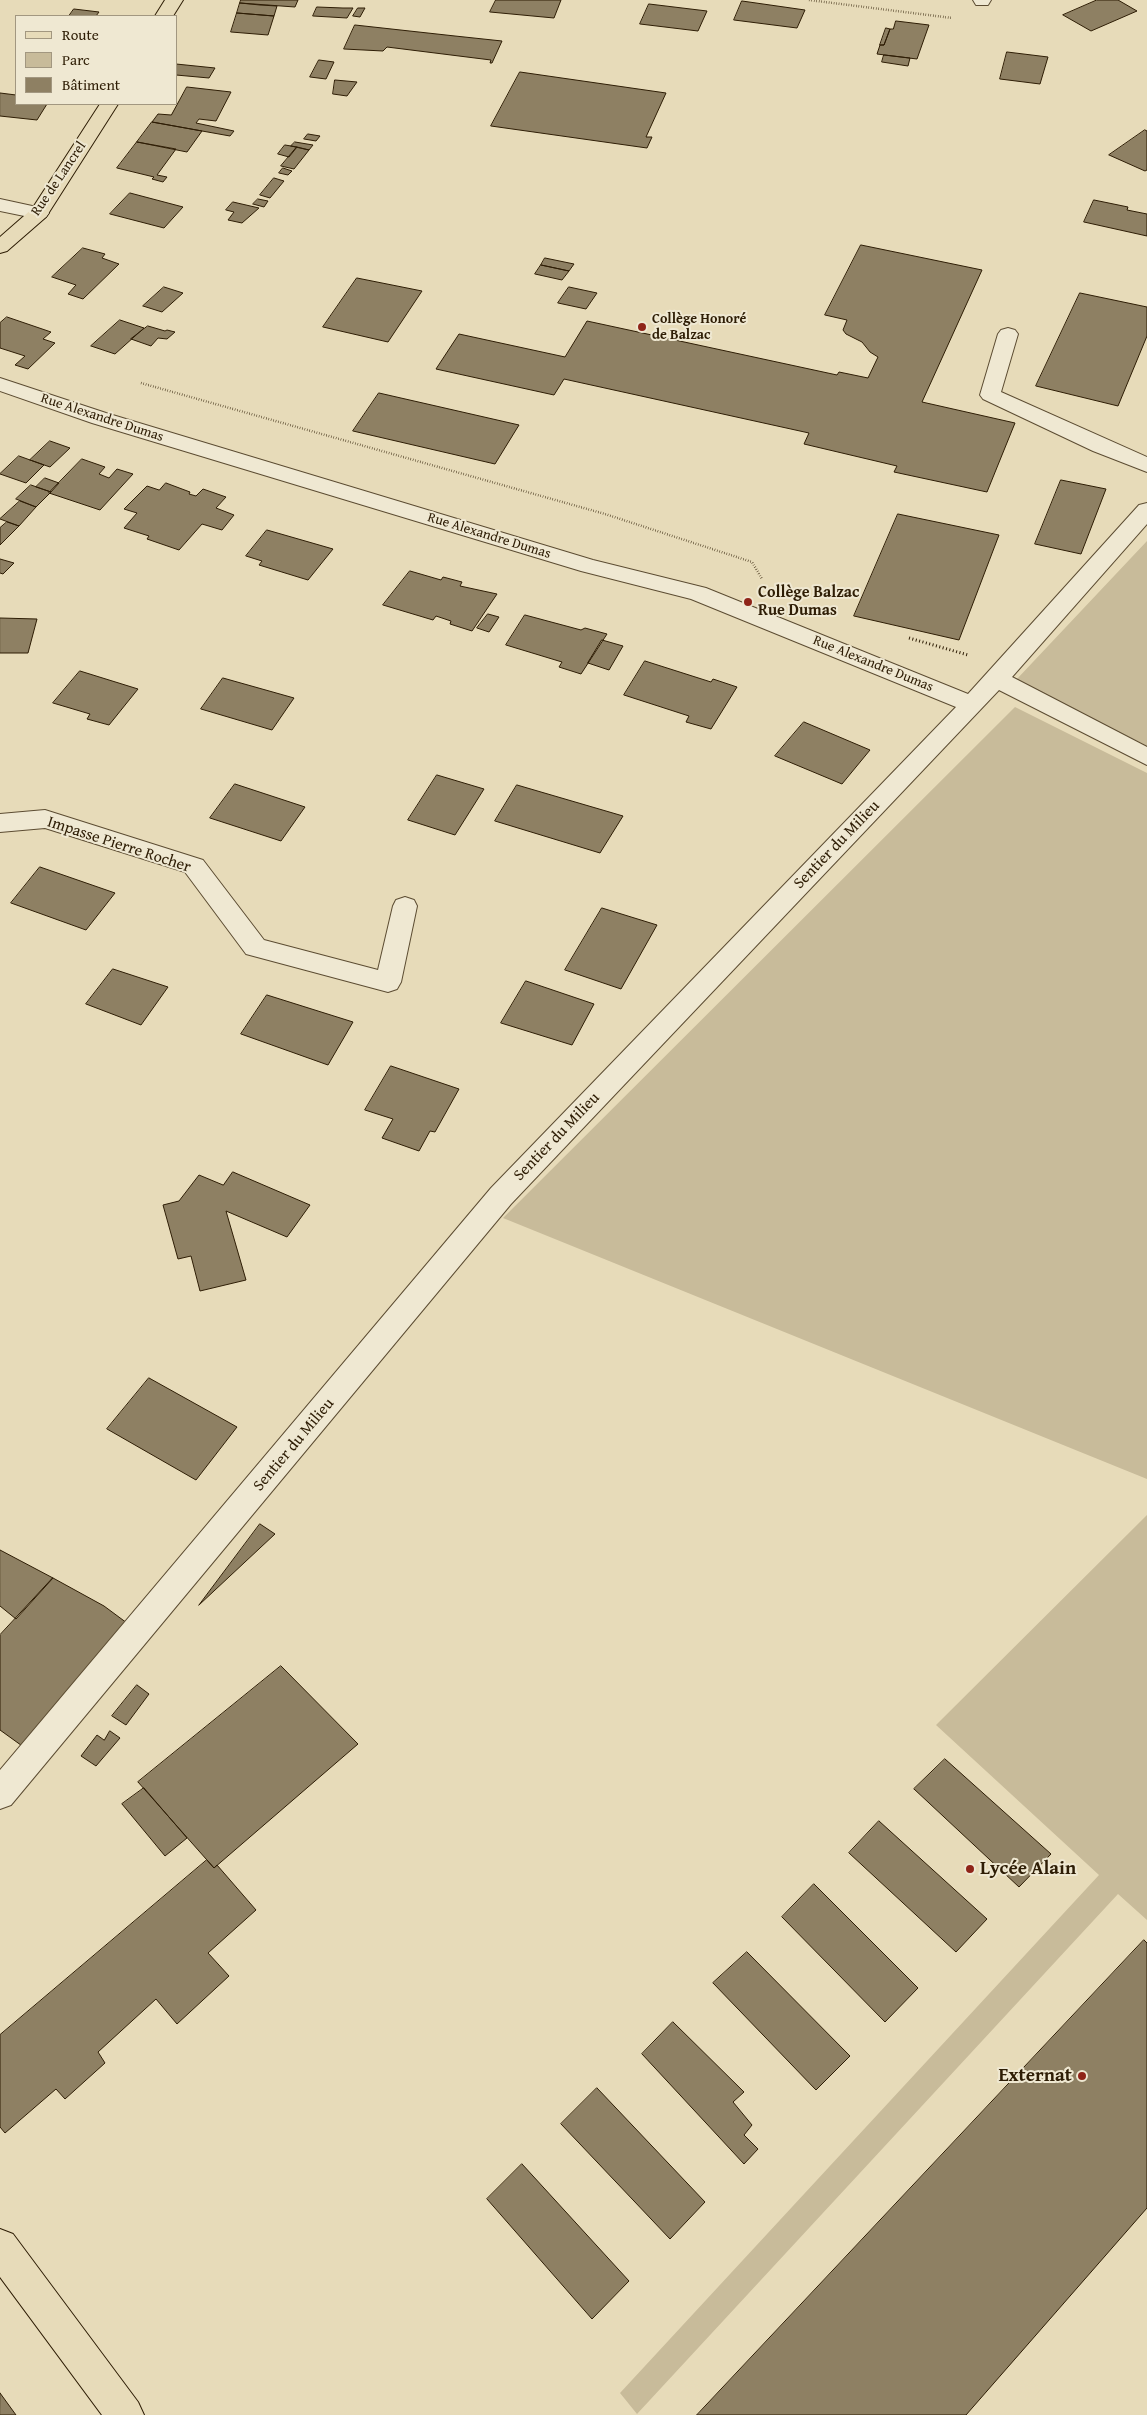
<!DOCTYPE html>
<html>
<head>
<meta charset="utf-8">
<style>
  body { margin:0 }
  #map { position:relative; width:1147px; height:2415px; overflow:hidden; background:#e7dbb9; font-family:"Gentium Book Plus",serif }
  canvas { display:block }
  .legend { position:absolute; left:15px; top:15px; width:162px; height:90px; box-sizing:border-box; background:#efe8d2; border:1px solid #a29780; margin:0; padding:6px 9px; list-style:none; font-size:15px; color:#2e1d05 }
  .legend li { display:flex; align-items:center; gap:10px; height:25px }
  .legend b { width:25px; border:1px solid #a29780 }
</style>
</head>
<body>
<div id="map">
<canvas width="1147" height="2415"></canvas>
<ul class="legend">
<li><b style="height:6px;background:#e7dbb9"></b>Route</li>
<li><b style="height:14px;background:#c8bb9a"></b>Parc</li>
<li><b style="height:14px;background:#8e8063"></b>Bâtiment</li>
</ul>
</div>
<script>
const ctx = document.querySelector('canvas').getContext('2d');
ctx.lineJoin = 'round';
function fill(path, color) {
  ctx.fillStyle = color;
  ctx.fill(path, 'evenodd');
}
function stroke(path, color, width, dash) {
  ctx.strokeStyle = color;
  ctx.lineWidth = width;
  ctx.lineCap = dash ? 'butt' : 'round';
  ctx.setLineDash(dash || []);
  ctx.stroke(path);
}
function drawText(font, color, halo, rows, align = 'center') {
  ctx.font = font + ' "Gentium Book Plus",serif';
  ctx.lineWidth = 4;
  ctx.setLineDash([]);
  ctx.textBaseline = 'middle';
  ctx.strokeStyle = halo;
  ctx.fillStyle = color;
  for (const [text, x, y, turn = 0] of rows) {
    ctx.save();
    ctx.translate(x, y);
    ctx.rotate((+turn || 0) * Math.PI / 180);
    ctx.textAlign = isNaN(turn) ? turn : align;
    if (halo) ctx.strokeText(text, 0, 0);
    ctx.fillText(text, 0, 0);
    ctx.restore();
  }
}
const green = new Path2D(`
  M1147,541V746L1016,680Z
  M1015,707L1147,773V1479L503,1218Z
  M1147,1515V1920L1118,1894L637,2414L620,2393L1099,1875L936,1725Z`);
const building = new Path2D(`
  M241,0H298L295,7L240,3Z
  M496,0H561L554,18L490,12Z
  M1097,0H1118L1137,11L1091,31L1063,15Z
  M742,1L805,10L797,28L734,20Z
  M240,3L260,5L277,6L274,16L237,13Z
  M649,4L707,11L698,31L640,24Z
  M317,7L343,8H353L347,18L313,16Z
  M358,8H365L360,17L353,16Z
  M74,9L99,12L96,16H69Z
  M237,13L274,16L268,35L231,32Z
  M896,21L929,25L917,59L877,54L880,45H884L890,29H893Z
  M355,25L455,36L502,41L492,63H490L491,60L387,47L383,51L344,49Z
  M886,28L890,29L884,45H880Z
  M1007,52L1048,57L1040,84L1000,79Z
  M884,55L910,58L908,66L882,62Z
  M319,60L334,62L326,79L310,77Z
  M176,64L215,68L209,78L176,75Z
  M520,72L666,93L646,137H652L647,148L491,126Z
  M335,80L357,82L347,96L333,94Z
  M187,87L231,92L216,121L199,119L196,123L234,131L230,136L152,122L158,114L171,115Z
  M0,93L16,95V104H47L37,120L0,116Z
  M152,122L202,131L187,152L137,142Z
  M1145,130L1147,131V170L1145,171L1109,155Z
  M308,134L320,136L316,141L304,139Z
  M137,142L176,149L157,175L167,177L163,182L152,179L154,177L117,168Z
  M295,142L313,145L309,150L291,146Z
  M285,145L297,147L289,157L278,154Z
  M297,147L309,150L294,169L281,166Z
  M283,168L292,171L288,175L279,173Z
  M274,178L284,181L270,198L260,195Z
  M130,193L183,207L164,228L110,214Z
  M258,199L268,201L264,207L253,204Z
  M1094,200L1128,207L1127,210L1147,214V236L1084,222Z
  M233,202L259,208L242,223L228,220L234,212L226,210Z
  M861,245L982,270L922,402L1015,423L987,492L894,472L897,466L804,444L809,433L564,379L554,395L436,369L459,334L565,357L587,321L837,375L839,372L868,378L878,357L870,352L862,342L846,334L843,330L847,320L825,315Z
  M83,248L105,254L102,258L119,264L83,299L68,294L76,285L52,277Z
  M545,258L574,264L569,271L541,265Z
  M541,265L569,271L562,280L535,274Z
  M357,278L422,291L388,342L323,327Z
  M164,287L183,293L162,312L143,306Z
  M569,287L597,293L586,309L558,303Z
  M1080,293L1147,307V336L1118,406L1036,386Z
  M7,317L51,332L43,339L55,343L28,369L15,365L25,356L0,348V323Z
  M120,320L144,328L115,354L91,346Z
  M148,326L165,331L167,330L175,332L167,339L158,338L151,346L131,339Z
  M379,393L519,425L495,464L353,431Z
  M50,441L70,448L50,467L30,460Z
  M19,456L44,465L26,483L0,474Z
  M82,459L105,467L99,474L109,478L117,469L133,474L100,510L49,493Z
  M45,478L59,483L51,492L36,487Z
  M1061,480L1106,489L1081,554L1035,544Z
  M166,483L190,492L189,494L196,496L203,489L226,497L216,508L234,515L222,530L202,524L179,550L147,539L149,536L124,528L137,513L124,509L147,486L159,490Z
  M31,485L51,492L36,507L16,499Z
  M20,501L36,507L19,526L0,519Z
  M898,514L999,535L959,640L854,616Z
  M7,522L19,526L0,545V528Z
  M267,530L333,549L308,580L259,565L262,561L246,556Z
  M0,559L14,563L3,574L0,573Z
  M410,571L441,580L443,577L462,582L460,586L497,594L472,631L450,624L451,621L436,616L433,620L383,605Z
  M488,614L499,617L489,632L477,628Z
  M525,615L581,630L585,628L607,634L581,674L559,667L562,662L506,645Z
  M0,618L37,619L28,653H0Z
  M602,640L623,646L609,670L588,663Z
  M645,661L711,682L713,679L737,687L711,729L686,722L689,716L624,695Z
  M80,671L138,689L109,725L87,719L90,714L53,703Z
  M223,678L294,698L272,730L201,709Z
  M804,722L870,750L842,784L775,756Z
  M437,775L484,789L455,835L408,820Z
  M235,784L305,807L281,841L210,818Z
  M517,785L623,816L600,853L495,821Z
  M40,867L115,893L86,930L11,903Z
  M602,908L657,925L621,989L565,970Z
  M113,969L168,987L141,1025L86,1004Z
  M526,981L594,1004L572,1045L501,1023Z
  M267,995L353,1022L328,1065L241,1034Z
  M391,1066L459,1089L435,1132L430,1131L419,1151L382,1138L393,1119L365,1110Z
  M233,1172L310,1205L287,1237L226,1211L246,1280L200,1291L191,1256L178,1259L163,1205L179,1201L199,1175L223,1185Z
  M149,1378L237,1427L196,1480L107,1429Z
  M260,1524L275,1534L199,1605Z
  M0,1550L53,1578L16,1619L0,1606Z
  M53,1578L104,1606L131,1626L25,1748L0,1730V1635Z
  M281,1666L358,1744L214,1868L138,1782Z
  M137,1685L149,1694L126,1725L112,1716Z
  M110,1731L120,1738L96,1766L81,1756L97,1735L104,1740Z
  M945,1759L1051,1854L1019,1887L914,1789Z
  M144,1788L187,1838L165,1856L122,1804Z
  M879,1821L987,1919L956,1952L849,1853Z
  M207,1860L214,1868L217,1865L256,1910L208,1953L229,1976L177,2024L156,1999L98,2052L105,2063L65,2099L56,2089L5,2133L0,2127V2035Z
  M814,1884L918,1988L885,2022L782,1917Z
  M1144,1940L1147,1943V2208L966,2415H697Z
  M747,1952L850,2056L816,2090L713,1983Z
  M673,2022L744,2092L733,2102L752,2125L744,2135L758,2149L744,2164L642,2054Z
  M597,2088L705,2202L670,2239L561,2124Z
  M522,2164L629,2281L592,2319L487,2199Z
  M0,2393L16,2415H0Z`);
const pathFar1 = new Path2D(`
  M809,0L952,18
  M141,383L605,514L752,562L762,579`);
const path = new Path2D(`
  M909,638L968,655`);
const minor = new Path2D(`
  M973,0H991L988,5H976Z
  M0,199L46,209L49,213L46,217L39,219L0,211Z
  M1008,328L1015,330L1018,334L1001,392L1147,457V472L1093,451L983,399L980,395L998,334L1001,330Z
  M0,378L106,413L593,560L706,588L968,694L1139,505L1147,503V524L1012,677L1147,747V765L999,690L511,1204L11,1805L0,1809V1770L491,1188L956,707L691,599L581,571L92,423L0,391Z
  M45,810L203,860L264,940L378,970L393,906L396,900L405,897L414,900L417,906L401,982L397,989L388,992L246,954L185,872L45,828L0,832V814Z`);
const major = new Path2D(`
  M165,0H183L173,16H155Z
  M100,104H118L46,217L7,251L0,253V237L32,209Z
  M0,2229L13,2234L138,2402L144,2415H102L0,2277Z`);
const markers = [
  [642,327,5,"#8f2418"],
  [748,602,5,"#8f2418"],
  [970,1869,5,"#8f2418"],
  [1082,2076,5,"#8f2418"]
];
const farStreetnames = [
  ["Rue de Lancrel",59,179,-56],
  ["Rue Alexandre Dumas",102,418,18],
  ["Rue Alexandre Dumas",489,536,17],
  ["Rue Alexandre Dumas",873,664,22]
];
const farPoinames = [
  ["Collège Honoré",652,319],
  ["de Balzac",652,335]
];
const poiNames = [
  ["Collège Balzac",758,593],
  ["Rue Dumas",758,611]
];
const streetNames = [
  ["Impasse Pierre Rocher",119,845,18],
  ["Sentier du Milieu",837,845,-46],
  ["Sentier du Milieu",557,1137,-46],
  ["Sentier du Milieu",294,1445,-50]
];
const nearPoinames = [
  ["Lycée Alain",980,1869],
  ["Externat",1072,2076,"right"]
];
fill(green, '#c8bb9a');
fill(building, '#8e8063');
stroke(building, '#2e1d05', 1);
stroke(minor, '#5c4c32', 2);
stroke(major, '#2e1d05', 2);
stroke(pathFar1, '#2e1d05', 2.5, [0.5, 2]);
stroke(path, '#2e1d05', 3, [1, 2.5]);
fill(minor, '#efe8d2');
fill(major, '#e7dbb9');
for (const [x, y, r, color] of markers) {
  const dot = new Path2D();
  dot.arc(x, y, r, 0, 2 * Math.PI);
  ctx.fillStyle = color;
  ctx.fill(dot);
  stroke(dot, '#efe8d2', 2);
}
drawText('14px', '#2e1d05', '#efe8d2', farStreetnames);
drawText('bold 14px', '#2e1d05', '#efe8d2', farPoinames, 'left');
drawText('bold 16px', '#2e1d05', '#efe8d2', poiNames, 'left');
drawText('16px', '#2e1d05', '#efe8d2', streetNames);
drawText('bold 19px', '#2e1d05', '#efe8d2', nearPoinames, 'left');
</script>
</body>
</html>
